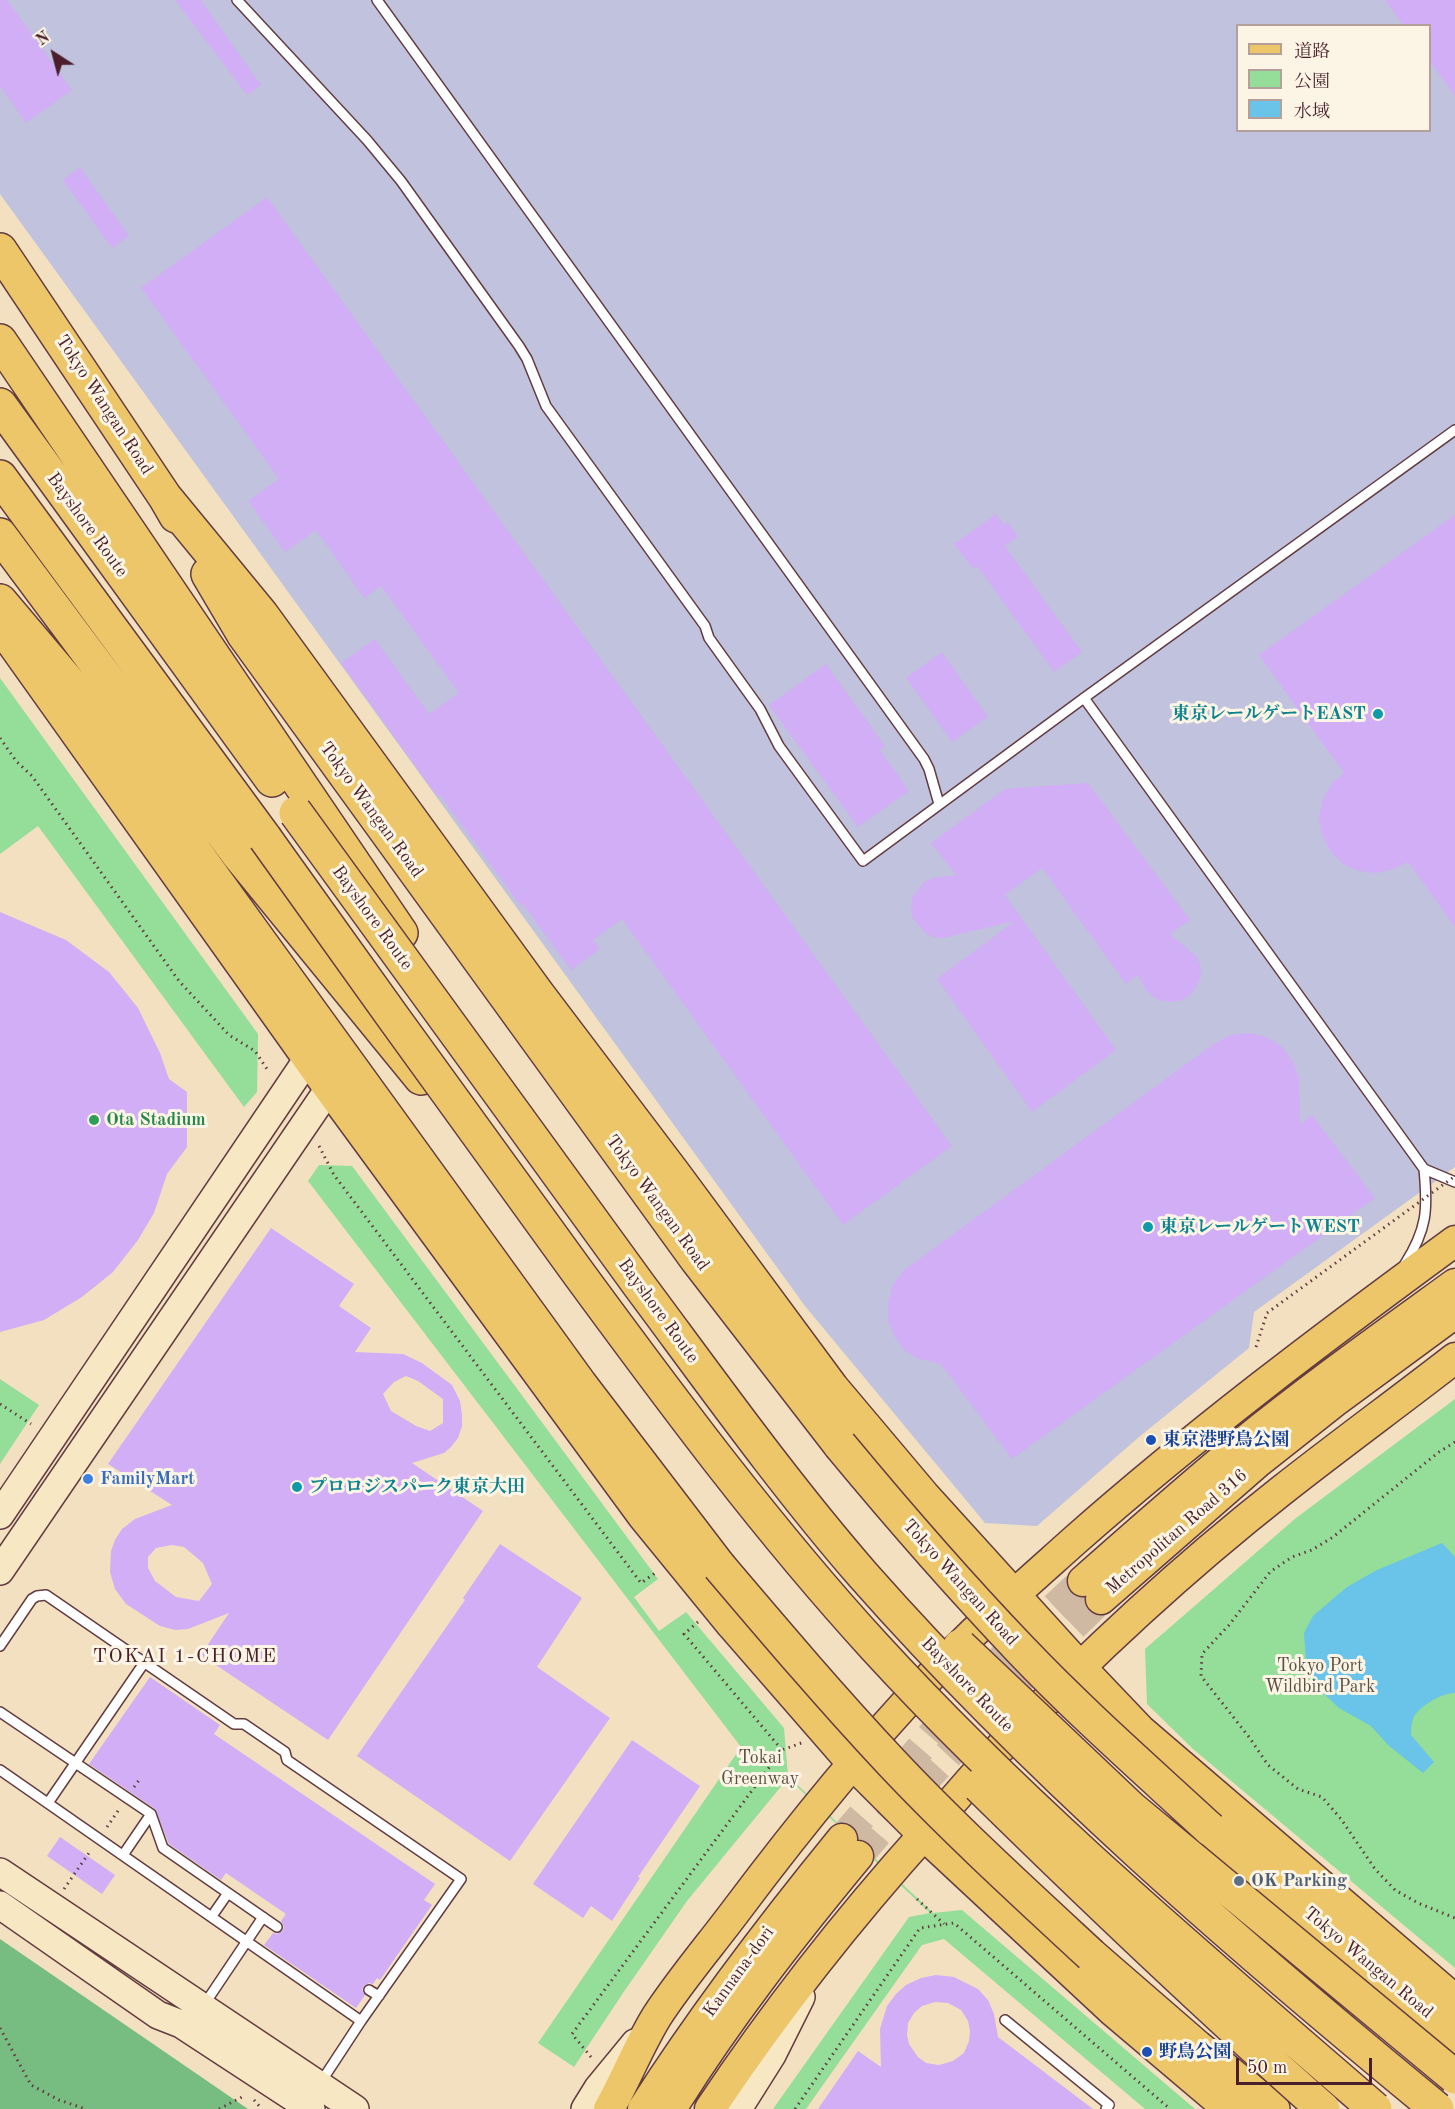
<!DOCTYPE html>
<html>
<head>
<meta charset="utf-8">
<style>
  body { margin:0 }
  #map { position:relative; width:1455px; height:2109px; overflow:hidden; background:#f2e0c1; font-family:"Old Standard TT","Noto Serif JP",serif }
  canvas { display:block }
  .legend { position:absolute; left:1236px; top:24px; width:195px; height:108px; box-sizing:border-box; background:#fcf5e5; border:2px solid #b59f9b; margin:0; padding:8px 10px; list-style:none; font-size:18px; color:#4a1f2b }
  .legend li { display:flex; align-items:center; gap:12px; height:30px }
  .legend b { width:30px; border:2px solid #b59f9b }
  .north { position:absolute; left:24px; top:24px; width:60px; height:60px; -webkit-text-stroke:4px #fcf5e5; paint-order:stroke; rotate:324deg; font-size:16px; font-weight:700; line-height:24px; text-align:center; color:#4a1f2b }
  .north::after { content:''; display:block; margin:auto; width:21px; height:27px; background:#4a1f2b; clip-path:polygon(50% 0,100% 100%,50% 72%,0 100%) }
  .scale { position:absolute; left:1236px; top:2058px; width:136px; height:27px; box-sizing:border-box; border:3px solid #4a1f2b; border-top:0; padding-left:8px; font-size:18px; line-height:21px; white-space:nowrap; color:#4a1f2b; -webkit-text-stroke:4px #fcf5e5; paint-order:stroke }
</style>
</head>
<body>
<div id="map">
<canvas width="1455" height="2109"></canvas>
<ul class="legend">
<li><b style="height:8px;background:#ecc669"></b>道路</li>
<li><b style="height:16px;background:#94de99"></b>公園</li>
<li><b style="height:16px;background:#6ac3e8"></b>水域</li>
</ul>
<div class="north">N</div>
<div class="scale">50 m</div>
</div>
<script>
const ctx = document.querySelector('canvas').getContext('2d');
ctx.lineJoin = 'round';
function fill(path, color) {
  ctx.fillStyle = color;
  ctx.fill(path, 'evenodd');
}
function stroke(path, color, width, dash) {
  ctx.strokeStyle = color;
  ctx.lineWidth = width;
  ctx.lineCap = dash ? 'butt' : 'round';
  ctx.setLineDash(dash || []);
  ctx.stroke(path);
}
function drawText(font, color, halo, rows, align = 'center') {
  ctx.font = font + ' "Old Standard TT","Noto Serif JP",serif';
  ctx.lineWidth = 6;
  ctx.setLineDash([]);
  ctx.textBaseline = 'middle';
  ctx.strokeStyle = halo;
  ctx.fillStyle = color;
  for (const [text, x, y, turn = 0] of rows) {
    ctx.save();
    ctx.translate(x, y);
    ctx.rotate((+turn || 0) * Math.PI / 180);
    ctx.textAlign = isNaN(turn) ? turn : align;
    if (halo) ctx.strokeText(text, 0, 0);
    ctx.fillText(text, 0, 0);
    ctx.restore();
  }
}
const industrial = new Path2D(`
  M0,0H1455V1167L1254,1312L1249,1348L1139,1437L1037,1526L985,1523L805,1306L0,194ZM1238,26H1430V130H1238Z`);
const green = new Path2D(`
  M0,678L258,1034L257,1092L244,1107L38,826L0,854Z
  M319,1165L352,1166L658,1579L634,1597L659,1631L686,1612L784,1728L788,1776L933,1913L962,1910L1195,2109H1145L944,1939L922,1945L806,2109H773L909,1917L930,1913L788,1778L687,1901L623,1993L574,2067L538,2043L741,1747L308,1181Z
  M0,1379L39,1405L0,1464Z
  M1455,1399V1968L1193,1749L1147,1704L1145,1649L1296,1518Z`);
const forest = new Path2D(`
  M0,1939L248,2109H0Z`);
const water = new Path2D(`
  M1442,1543L1455,1557V1693C1443,1692 1417,1707 1413,1719C1411,1724 1411,1730 1411,1735L1434,1762L1423,1773L1388,1745L1371,1726L1339,1708L1320,1690L1306,1662L1304,1633L1313,1616L1347,1587L1377,1570Z`);
const building = new Path2D(`
  M0,0H7L72,90L26,123L0,86Z
  M175,0H201L261,85L247,95Z
  M1385,0H1455V96L1430,61V26H1404Z
  M80,167L129,236L112,248L63,180Z
  M267,197L952,1146L843,1225L622,919L593,940L600,949L571,970L523,904L521,906L440,795L437,796L341,663L375,639L429,714L459,693L381,586L364,598L316,530L285,552L248,501L279,479L141,288Z
  M996,514L1004,525L1008,522L1018,537L1005,546L1082,652L1054,672L977,566L973,569L954,544Z
  M1455,515V927L1408,862L1394,869L1377,873L1359,871L1343,864L1330,851L1322,835L1319,817L1323,799L1332,783L1344,773L1259,655Z
  M942,652L988,717L952,742L906,678Z
  M826,664L885,746L880,750L909,791L858,827L769,705Z
  M1088,783L1190,920L1170,934L1197,957L1201,967L1200,978L1196,987L1190,995L1182,1000L1172,1002L1162,1001L1153,997L1146,990L1138,975L1126,984L1042,868L1005,895L1116,1050L1032,1112L937,979L1015,921L943,938L933,937L924,932L912,917L911,907L912,898L924,882L933,878L956,875L931,843L1005,789Z
  M0,912L66,940L109,972L138,1008L160,1053L169,1079L187,1092V1147L167,1174L154,1213L138,1240L113,1272L82,1297L44,1320L0,1332Z
  M1249,1033L1267,1037L1282,1047L1294,1063L1299,1078L1300,1124L1312,1115L1375,1198L1012,1459L941,1364L919,1359L904,1350L894,1336L888,1320V1303L892,1286L903,1271L1215,1043L1231,1035Z
  M271,1228L354,1284L339,1306L371,1328L355,1352L403,1354L422,1363L452,1385L460,1401L462,1415V1426L458,1438L451,1447L444,1453L412,1463L483,1511L328,1740L201,1655L229,1613L188,1629L175,1630L160,1626L126,1604L115,1589L110,1572L111,1551L115,1540L122,1529L135,1519L172,1505L108,1464ZM406,1376L418,1381L443,1399V1423L430,1431L416,1426L391,1411L383,1394L394,1382ZM172,1545L184,1547L203,1563L212,1584L199,1601L176,1597L155,1581L148,1568V1557L156,1548Z
  M500,1544L582,1598L537,1667L610,1718L510,1861L357,1756L465,1600L463,1598Z
  M150,1677L220,1725L214,1734L435,1884L424,1900L432,1905L380,1980L377,1978L373,1984L369,1983L364,1986L362,1990L365,1995L356,2008L264,1945L273,1933L277,1934L282,1931L284,1927L281,1921L286,1914L226,1873L221,1880L169,1844L155,1809L89,1764Z
  M632,1740L700,1786L638,1877L640,1878L612,1921L591,1906L583,1918L533,1884Z
  M60,1837L115,1875L102,1894L47,1856Z
  M936,1975L954,1977L978,1989L988,2000L994,2014L998,2037L1093,2109H818L858,2051L881,2067L880,2029L887,2006L896,1994L906,1985L921,1978ZM935,2002L948,2003L961,2010L968,2021L970,2031L969,2041L964,2053L953,2061L939,2065L926,2063L918,2057L909,2044L907,2035L908,2023L914,2013L922,2006Z`);
const primaryTunnel = new Path2D(`
  M842,1839L958,1705L1019,1641L1083,1581
  M858,1856C935,1766 1016,1681 1101,1599`);
const path = new Path2D(`
  M0,738L16,761L32,776L179,981L229,1035L255,1051L267,1069
  M319,1146L334,1175L641,1583L658,1571
  M1256,1347L1267,1313
  M0,1404L31,1424
  M1455,1442L1439,1452L1333,1537L1312,1550L1292,1557L1270,1572L1229,1625L1202,1654L1201,1676L1249,1737L1268,1765L1298,1789L1322,1797L1341,1819L1375,1869L1395,1890L1418,1903L1455,1918
  M698,1622L684,1634L782,1750
  M134,1787L140,1779
  M107,1827L120,1808
  M64,1889L91,1850
  M917,1899L944,1924
  M0,2028L31,2085L59,2100L86,2109
  M591,2057L572,2034L782,1750L804,1742
  M254,2100L261,2108
  M219,2109L244,2096
  M795,2109L920,1928L954,1923L1170,2109`);
const lane = new Path2D(`
  M237,0L367,140L401,181L519,346L527,359L546,406L705,626L709,638L760,709L779,746L863,861L1084,698L1455,430
  M377,0L924,759L929,769L939,804
  M1084,698L1424,1169C1428,1210 1427,1229 1405,1264
  M1424,1169L1455,1182
  M0,1646L32,1599L37,1596L46,1595L234,1724H244L285,1752L287,1760L461,1879L361,2021L321,2082
  M0,1712L151,1814L163,1848L277,1927
  M0,1770L361,2021
  M48,1803L144,1663
  M123,1855L151,1814
  M212,1916L228,1893
  M369,1990L379,1996
  M204,2005L263,1917
  M1005,2020L1109,2105L1106,2109`);
const secondary = new Path2D(`
  M0,1515L309,1057
  M0,1571L330,1087
  M0,1872L355,2109
  M0,1905L158,2015L181,2024L311,2109
  M585,2109L598,2088L635,2043
  M738,2109L772,2055L801,1997`);
const primary = new Path2D(`
  M1083,1581C1135,1535 1186,1490 1239,1446C1309,1389 1382,1337 1455,1284
  M1101,1599L1258,1462L1334,1402L1455,1313
  M609,2109C626,2079 639,2045 657,2016C681,1979 712,1943 738,1908C798,1828 862,1749 931,1676C975,1628 1025,1585 1074,1541C1195,1434 1324,1337 1455,1241
  M643,2109C703,2015 771,1926 842,1839
  M671,2109C726,2020 791,1937 858,1856
  M710,2109C776,2010 848,1919 927,1831C951,1803 975,1774 1001,1747C1088,1656 1182,1569 1281,1491C1338,1446 1397,1403 1455,1358`);
const highway = new Path2D(`
  M0,250L165,497L176,516
  M0,341L401,933
  M0,405L272,780
  M0,477L265,838
  M165,497L262,615L537,993L674,1174L832,1388L923,1496L1079,1668L1139,1731L1455,2002
  M0,535L237,853L421,1078
  M208,574L244,635L697,1260L840,1445
  M0,601L66,679L114,740L580,1384L719,1566
  M0,624L330,1087L644,1515L733,1624L854,1763L925,1834L1114,2010L1231,2109
  M1210,1829L1455,2037
  M1091,1955L1197,2047L1273,2109`);
const pathBridge = new Path2D(`
  M1267,1313L1455,1176`);
const highwayBridge = new Path2D(`
  M296,813C410,971 524,1129 639,1285C712,1383 783,1483 863,1575C1036,1771 1235,1943 1437,2109
  M265,838C369,984 473,1129 579,1274C673,1402 767,1529 875,1647C1028,1814 1203,1960 1375,2109
  M840,1445C898,1515 958,1584 1021,1650C1081,1713 1146,1770 1210,1829
  M719,1566C775,1632 831,1698 891,1762C954,1829 1023,1892 1091,1955
  M960,1646L1131,1808L1455,2077
  M979,1786C1091,1896 1205,2005 1323,2109`);
const markers = [
  [1378,714,6,"#0f9aa8"],
  [94,1120,6,"#2e9e5b"],
  [1148,1227,6,"#0f9aa8"],
  [1151,1440,6,"#1a4fb4"],
  [88,1479,6,"#3f7fe0"],
  [297,1487,6,"#0f9aa8"],
  [1239,1881,6,"#5c6f8a"],
  [1147,2052,6,"#1a4fb4"]
];
const streetNames = [
  ["Tokyo Wangan Road",104,405,57],
  ["Bayshore Route",87,525,54],
  ["Tokyo Wangan Road",371,810,54],
  ["Bayshore Route",372,918,54],
  ["Tokyo Wangan Road",657,1203,54],
  ["Bayshore Route",658,1311,54],
  ["Metropolitan Road 316",1177,1532,-41],
  ["Tokyo Wangan Road",960,1583,48],
  ["Bayshore Route",967,1685,46],
  ["Tokyo Wangan Road",1368,1963,40],
  ["Kannana-dori",739,1972,-54]
];
const cultureNames = [
  ["東京レールゲートEAST",1366,714,"right"],
  ["東京レールゲートWEST",1160,1227],
  ["プロロジスパーク東京大田",309,1487]
];
const leisureNames = [
  ["Ota Stadium",106,1120]
];
const transitNames = [
  ["東京港野鳥公園",1163,1440],
  ["野鳥公園",1159,2052]
];
const shopNames = [
  ["FamilyMart",100,1479]
];
const parkNames = [
  ["Tokyo Port",1320,1666],
  ["Wildbird Park",1320,1687],
  ["Tokai",760,1758],
  ["Greenway",760,1779]
];
const serviceNames = [
  ["OK Parking",1251,1881]
];
const neighbourhoodNames = [
  ["TOKAI 1-CHOME",185,1657]
];
fill(industrial, '#c1c2dd');
fill(green, '#94de99');
fill(forest, '#77bd81');
fill(water, '#6ac3e8');
fill(building, '#d1aef5');
stroke(primaryTunnel, '#d0b9a3', 30, [30, 15]);
stroke(lane, '#633c42', 12);
stroke(secondary, '#633c42', 30);
stroke(primary, '#633c42', 33);
stroke(highway, '#633c42', 36);
stroke(path, '#633c42', 3, [1.5, 4.5]);
stroke(lane, '#fff', 9);
stroke(secondary, '#f7e8c3', 27);
stroke(primary, '#ecc669', 30);
stroke(highway, '#ecc669', 33);
stroke(highwayBridge, '#633c42', 36, []);
stroke(pathBridge, '#633c42', 3, [1.5, 4.5]);
stroke(highwayBridge, '#ecc669', 33);
for (const [x, y, r, color] of markers) {
  const dot = new Path2D();
  dot.arc(x, y, r, 0, 2 * Math.PI);
  ctx.fillStyle = color;
  ctx.fill(dot);
  stroke(dot, '#fcf5e5', 2);
}
drawText('18px', '#4a1f2b', '#fcf5e5', streetNames);
drawText('bold 18px', '#0d838f', '#fcf5e5', cultureNames, 'left');
drawText('bold 18px', '#27864d', '#fcf5e5', leisureNames, 'left');
drawText('bold 18px', '#164399', '#fcf5e5', transitNames, 'left');
drawText('bold 18px', '#366cbe', '#fcf5e5', shopNames, 'left');
drawText('18px', '#5c4f46', '#fcf5e5', parkNames);
drawText('bold 18px', '#4e5e75', '#fcf5e5', serviceNames, 'left');
ctx.letterSpacing = '1.5px';
drawText('20px', '#4a1f2b', '#fcf5e5', neighbourhoodNames);
ctx.letterSpacing = '0px';
</script>
</body>
</html>
